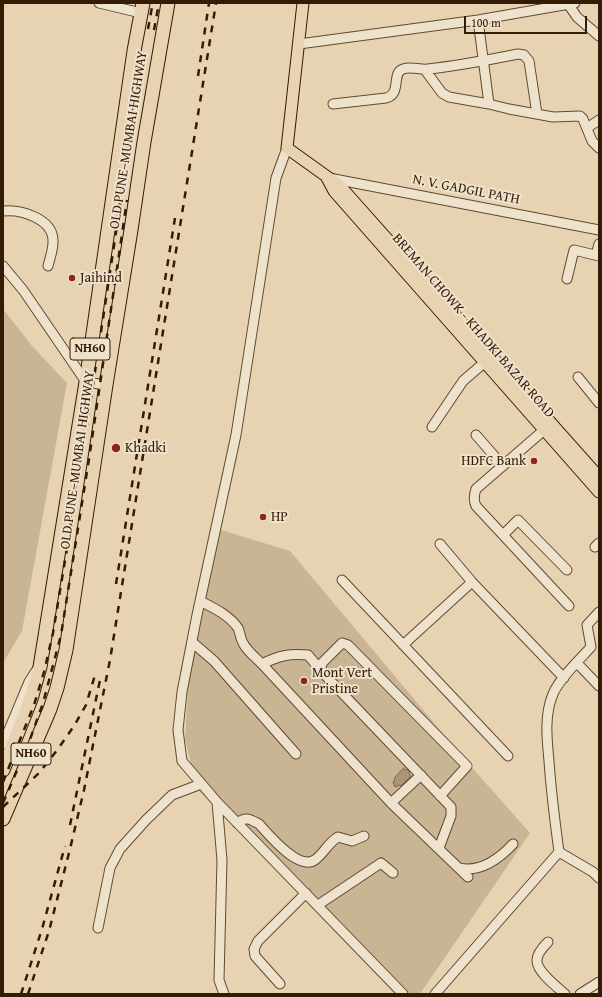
<!DOCTYPE html>
<html>
<head>
<meta charset="utf-8">
<style>
  body { margin:0 }
  #map { position:relative; width:602px; height:997px; overflow:hidden; background:#e7d3b1; font-family:"Gentium Book Plus",serif }
  canvas { display:block }
  .frame { position:absolute; inset:0; border:4px solid #341b06; pointer-events:none }
  .scale { position:absolute; left:464px; top:16px; width:123px; height:18px; box-sizing:border-box; border:2px solid #341b06; border-top:0; padding-left:5px; font-size:12px; line-height:14px; white-space:nowrap; color:#341b06; -webkit-text-stroke:3px #efe2cc; paint-order:stroke }
</style>
</head>
<body>
<div id="map">
<canvas width="602" height="997"></canvas>
<div class="frame"></div>
<div class="scale">100 m</div>
</div>
<script>
const ctx = document.querySelector('canvas').getContext('2d');
ctx.lineJoin = 'round';
function fill(path, color) {
  ctx.fillStyle = color;
  ctx.fill(path, 'evenodd');
}
function stroke(path, color, width, dash) {
  ctx.strokeStyle = color;
  ctx.lineWidth = width;
  ctx.lineCap = dash ? 'butt' : 'round';
  ctx.setLineDash(dash || []);
  ctx.stroke(path);
}
function drawText(font, color, halo, rows, align = 'center') {
  ctx.font = font + ' "Gentium Book Plus",serif';
  ctx.lineWidth = 4;
  ctx.setLineDash([]);
  ctx.textBaseline = 'middle';
  ctx.strokeStyle = halo;
  ctx.fillStyle = color;
  for (const [text, x, y, turn = 0] of rows) {
    ctx.save();
    ctx.translate(x, y);
    ctx.rotate((+turn || 0) * Math.PI / 180);
    ctx.textAlign = isNaN(turn) ? turn : align;
    if (halo) ctx.strokeText(text, 0, 0);
    ctx.fillText(text, 0, 0);
    ctx.restore();
  }
}
const green = new Path2D(`
  M3,309L32,346L67,383L22,631L3,663Z
  M221,530L290,551L466,761L530,833L420,994H406L197,789L185,739L190,650Z`);
const water = new Path2D(`
  M404,768L405,770L409,769V774L411,776L401,786L400,785L395,787L393,782L395,780L394,779Z`);
const minor = new Path2D(`
  M99,3L141,13
  M568,4L577,17L599,36
  M478,20L489,104
  M299,44L478,20L575,3
  M425,70L442,93L449,97L489,104L509,109L553,117L580,116L583,119L592,141L599,148
  M333,104L386,98C402,94 391,73 403,69C411,66 420,70 428,69C458,66 488,60 518,54L524,55L529,61L537,114
  M587,128L599,120
  M287,148L276,178L236,435L197,615L182,692L178,730L182,761L217,802L403,994
  M329,178L599,230
  M3,211C21,209 54,219 53,242C53,250 50,258 48,266
  M596,255L599,244
  M3,266L23,290L86,382L106,385
  M567,279L574,250L599,256
  M578,377L599,403
  M432,427L463,381L485,362
  M544,430L476,489C474,495 473,500 476,506L569,606
  M476,435L503,466
  M503,535L518,520L567,570
  M440,544L472,582L564,678
  M595,547L599,543
  M342,580L508,756
  M200,601C214,608 229,615 238,628C240,632 240,638 243,643C247,651 256,658 262,664C278,656 290,653 308,655L323,673L451,807V816L439,848
  M192,642L214,661L296,754
  M403,645L472,582
  M577,663L599,686
  M262,664L391,803L468,877
  M321,669L322,663L342,643L348,645L467,766L440,796
  M3,744L29,682L36,671
  M217,802L222,860L219,980L224,994
  M391,803L421,775
  M237,823C246,816 250,819 259,824C269,835 300,873 316,859C324,853 329,842 338,837L352,841L364,836
  M559,852L593,872L599,878
  M459,868C481,873 499,859 513,844
  M318,905L381,863L393,873
  M98,928L110,868L120,849L146,820L172,795L201,784
  M548,942C544,946 537,954 537,960C536,971 557,987 565,994
  M280,984L255,956L254,949L258,941L306,893
  M435,994L559,852C555,822 551,792 549,761C547,740 544,715 553,694C559,679 580,659 591,647L587,625L599,612
  M580,994L599,982`);
const major = new Path2D(`
  M303,3L287,148L340,186L599,477
  M327,178L334,191L599,492`);
const highway = new Path2D(`
  M3,770L31,699L40,667L86,382L134,51L143,3
  M3,819L50,709L57,688L66,650L106,385L131,230L144,142L168,3`);
const rail = new Path2D(`
  M148,29L152,7
  M154,30L159,3
  M198,76L209,3
  M116,584L175,218
  M3,782L34,705L44,672L53,633L82,458L121,199
  M3,803L28,745L43,703L61,635L89,459L127,200
  M3,807L39,773L58,749L74,726L86,705L95,675
  M70,825L100,680
  M21,994L42,929L65,846
  M28,994L49,931L70,849L84,790L110,660L216,3`);
const markers = [
  [72,278,4,"#8f2418"],
  [116,448,5,"#8f2418"],
  [534,461,4,"#8f2418"],
  [263,517,4,"#8f2418"],
  [304,681,4,"#8f2418"]
];
const shields = [
  [90,349,40],
  [31,754,40]
];
const shieldNames = [
  ["NH60",90,349],
  ["NH60",31,754]
];
const streetNames = [
  ["OLD PUNE–MUMBAI HIGHWAY",129,140,-81],
  ["N. V. GADGIL PATH",466,190,11],
  ["BREMAN CHOWK - KHADKI BAZAR ROAD",473,326,49],
  ["OLD PUNE–MUMBAI HIGHWAY",78,460,-82]
];
const poiNames = [
  ["Jaihind",80,278],
  ["Khadki",125,448],
  ["HDFC Bank",526,461,"right"],
  ["HP",271,517],
  ["Mont Vert",312,673],
  ["Pristine",312,689]
];
fill(green, '#c9b494');
fill(water, '#aa9477');
stroke(water, '#7b644a', 1);
stroke(minor, '#614931', 11);
stroke(major, '#341b06', 13);
stroke(highway, '#341b06', 15);
stroke(minor, '#efe2cc', 9);
stroke(major, '#e7d3b1', 11);
stroke(highway, '#e7d3b1', 13);
stroke(rail, '#341b06', 2.5, [7, 7]);
for (const [x, y, r, color] of markers) {
  const dot = new Path2D();
  dot.arc(x, y, r, 0, 2 * Math.PI);
  ctx.fillStyle = color;
  ctx.fill(dot);
  stroke(dot, '#efe2cc', 1.5);
}
for (const [x, y, w] of shields) {
  const box = new Path2D();
  box.roundRect(x - w / 2, y - 11, w, 22, 3);
  ctx.fillStyle = '#efe2cc';
  ctx.fill(box);
  stroke(box, '#341b06', 1);
}
drawText('bold 13px', '#341b06', null, shieldNames);
drawText('14px', '#341b06', '#efe2cc', streetNames);
drawText('14px', '#341b06', '#efe2cc', poiNames, 'left');
</script>
</body>
</html>
